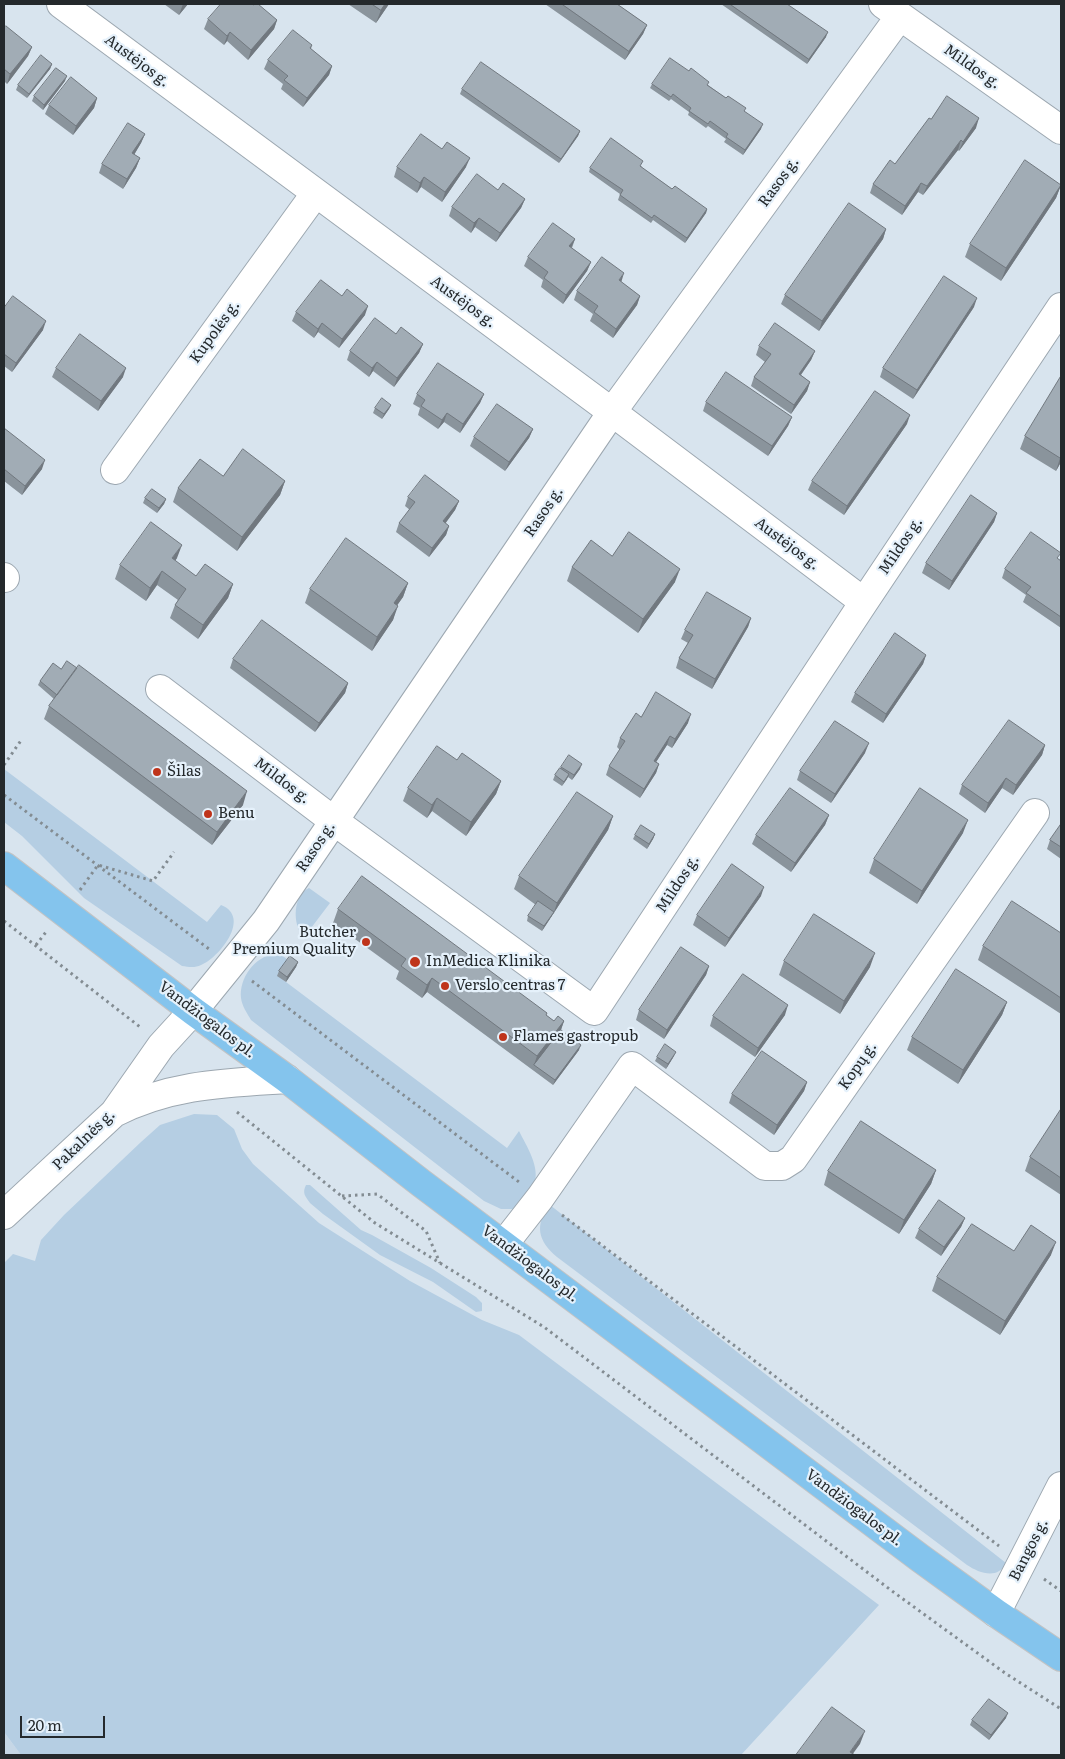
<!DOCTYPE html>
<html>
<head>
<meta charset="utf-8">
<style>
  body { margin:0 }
  #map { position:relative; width:1065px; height:1759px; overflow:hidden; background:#d8e4ee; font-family:Literata,serif }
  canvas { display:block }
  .frame { position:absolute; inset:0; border:5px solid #24292c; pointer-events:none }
  .scale { position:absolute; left:20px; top:1716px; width:85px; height:22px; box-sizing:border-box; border:2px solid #24292c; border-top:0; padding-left:6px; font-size:15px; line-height:18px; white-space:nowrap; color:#24292c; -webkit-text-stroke:4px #e5f1fb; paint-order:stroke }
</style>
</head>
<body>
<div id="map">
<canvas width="1065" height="1759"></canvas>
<div class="frame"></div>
<div class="scale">20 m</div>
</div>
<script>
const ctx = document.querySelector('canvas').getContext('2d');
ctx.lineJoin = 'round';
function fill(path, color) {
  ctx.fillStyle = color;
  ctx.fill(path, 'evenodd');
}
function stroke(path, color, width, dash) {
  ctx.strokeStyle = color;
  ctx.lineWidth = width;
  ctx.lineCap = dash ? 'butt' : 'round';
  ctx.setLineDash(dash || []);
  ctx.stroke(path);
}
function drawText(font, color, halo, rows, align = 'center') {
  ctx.font = font + ' Literata,serif';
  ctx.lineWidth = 4.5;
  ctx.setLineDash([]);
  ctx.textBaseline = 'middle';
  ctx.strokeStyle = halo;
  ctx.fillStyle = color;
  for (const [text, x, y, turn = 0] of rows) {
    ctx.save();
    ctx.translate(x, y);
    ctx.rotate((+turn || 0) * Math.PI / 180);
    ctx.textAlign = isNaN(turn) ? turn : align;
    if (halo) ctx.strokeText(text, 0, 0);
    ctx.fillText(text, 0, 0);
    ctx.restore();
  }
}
const built = new Path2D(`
  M4,1732L21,1755H4Z`);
const green = new Path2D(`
  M4,769L207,922L221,905C252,917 219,958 201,965C195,968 189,967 182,966L84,898L22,836L4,822Z
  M309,888L330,903L305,936H303C292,924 293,895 309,888Z
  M275,954L283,956L288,960L278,976L507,1148L519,1131C526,1145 541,1168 534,1184C530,1192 521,1201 515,1209H501L484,1201L251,1020C247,1013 242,1006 241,998C239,978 255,956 275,954Z
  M194,1114L217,1115L234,1129L242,1149L253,1164L319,1223L410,1281L482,1320L519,1335L879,1605L741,1755H21L4,1732V1263L13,1254L35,1261L41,1240L64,1215L141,1142L160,1125Z
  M306,1185H310L361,1230L372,1235L431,1268L476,1297L482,1303V1311L476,1312L433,1282L380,1255L323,1214L310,1203C305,1196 302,1193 306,1185Z
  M550,1205L1006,1563C998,1580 979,1573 967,1565L557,1257C538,1241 534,1225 550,1205Z`);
const path = new Path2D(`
  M4,765L22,739
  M4,795L209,949
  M80,890L98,865L153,881L174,852
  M4,921L140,1027
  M36,945L46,932
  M252,981L519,1182
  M237,1112L375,1223L544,1327L892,1591L1005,1673L1061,1709
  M342,1196L377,1194L426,1231L440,1263
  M562,1215L999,1546
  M1044,1579L1061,1591`);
const minor = new Path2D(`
  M61,4L612,412L864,602
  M883,4L1061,130
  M115,470L315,194
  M4,577L5,578
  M160,689L334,821L594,1011L864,602L1061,307
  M114,1113C171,1084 225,1083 287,1079
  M4,1215L114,1113L161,1046L193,1011L266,921L612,412L900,16
  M504,1244L540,1198L632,1066L765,1166H782L793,1159L1035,813
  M996,1613L1061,1486`);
const major = new Path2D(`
  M4,866L193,1011L287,1079L421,1183L920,1558L996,1613L1061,1657`);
const wall = new Path2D(`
  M164,4H188L179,15Z
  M348,4H389L376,23Z
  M545,4H617L647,25L643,34L625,60Z
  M721,4H787L826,37L807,64Z
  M208,19L277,20L274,29L248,60L227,41L224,45L204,29Z
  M4,28L32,47L28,56L7,84L4,81Z
  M312,45L311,49L332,66L329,75L303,107L281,89L283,84L264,69L268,60Z
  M52,64L50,69L27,98L16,90L18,85Z
  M65,81L43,110L32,101L34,96Z
  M652,84L708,85L745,112L761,129L743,155L724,142L726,139L708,126L706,128L688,115L689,112L671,99L669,101L650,88Z
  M462,89L580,131L578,136L559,163L460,94Z
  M97,98L94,108L73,135L45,114L49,105Z
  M931,119L976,128L959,151L958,150L923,195L918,192L902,215L870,193L873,184L895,164Z
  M145,134L141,143L134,155L140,158L136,168L123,189L99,173L102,164Z
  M642,166L641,167L672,189L707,209L706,213L685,243L653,220L651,223L618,200L620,194L589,172L590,168Z
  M397,167H466L442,202L421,187L417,193L394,177Z
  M1061,185L1056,198L1001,281L965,257L970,244Z
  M498,190L525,199L521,208L496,242L475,227L471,233L449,216L452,207Z
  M886,229L883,239L819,331L781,304L785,295Z
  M575,239L572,248L591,262L587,271L563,304L541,287L543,280L524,266L528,257Z
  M621,282L640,296L637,305L613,338L590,321L593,314L574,300L577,291Z
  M974,307L913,399L880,377L883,368Z
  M4,308L43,330L12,372L4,366Z
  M296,312L365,315L339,348L318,332L314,338L292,321Z
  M396,334L423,344L419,353L394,387L373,371L369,377L347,360L350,351Z
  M759,346L815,351L811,360L801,375L810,382L807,391L791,414L751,386L754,377L765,362L756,355Z
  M56,368L123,377L98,411L52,377Z
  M1061,376V462L1056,471L1020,449L1025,436Z
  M417,394H484L480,403L460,433L444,422L438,429L418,415L420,408L413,404Z
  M706,402L792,417L788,426L768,456L703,411Z
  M391,405L389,409L382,419L373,413L375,408Z
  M907,424L844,515L808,490L812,481Z
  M4,428L42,469L22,495L4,481Z
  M533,429L529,438L505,471L470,446L474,437Z
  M223,476L285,481L280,495L237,551L173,502L178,488Z
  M408,497L459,501L455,510L445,523L449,526L446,535L429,557L396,532L399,523L410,510L405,506Z
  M145,498L166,499L164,504L157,513L143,503Z
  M997,513L994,522L949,590L922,573L926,563Z
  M612,556L675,582L638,633L567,581L572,567Z
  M177,558L175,561L196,576L233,584L228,598L198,639L170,618L175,605L178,600L157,585L146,601L115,579L120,565Z
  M1059,559L1061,561V628L1023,602L1026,595L1002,578L1005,569Z
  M408,583L403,597L397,605L393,620L372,651L305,603L310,589Z
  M751,618L748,627L712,689L676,668L679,658L688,643L681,639L685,630Z
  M926,655L923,664L883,723L851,702L855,693Z
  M233,659L348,683L345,693L315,732L230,668Z
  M40,681L243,805L212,845L44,719L49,706L54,699L38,685Z
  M641,717L688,723L672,748L667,745L656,762L659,764L656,773L640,798L606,775L609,766L620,750L617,747L620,738Z
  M1045,745L1042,755L1013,795L1002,788L985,813L959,794L962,785Z
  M865,753L831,803L797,780L800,771Z
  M457,760L501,781L496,794L466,836L432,811L427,818L403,801L408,788Z
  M561,767L580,769L572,780L568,777L562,786L553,780L555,775Z
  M829,815L825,825L791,872L752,844L756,835Z
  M613,816L608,830L542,931L527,921L528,916L536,905L514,889L519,876Z
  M1061,824V859L1047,849L1050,840Z
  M963,833L917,904L869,873L874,859Z
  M655,834L653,839L647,849L633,839L635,835Z
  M761,896L725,947L693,925L697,915Z
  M338,909L547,1013L546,1015L554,1021H564L561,1030L579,1050L553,1085L427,992L422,998L396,979L399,971L333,923Z
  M1061,933V1014L978,960L983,946Z
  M784,961L870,967L840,1014L779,975Z
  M298,962L296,967L286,982L277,976L279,971Z
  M709,966L706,975L664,1039L636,1020L639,1010Z
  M1007,1002L1002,1015L958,1084L907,1050L912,1037Z
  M785,1015L755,1057L710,1026L713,1016Z
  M674,1056L666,1069L655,1061L657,1057Z
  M807,1082L804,1091L774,1135L729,1103L732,1094Z
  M1061,1109V1195L1025,1171L1030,1157Z
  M936,1170L931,1184L899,1234L824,1185L828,1171Z
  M965,1218L961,1227L941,1256L915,1238L919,1229Z
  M1014,1251L1051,1255L1000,1335L932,1291L937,1277Z
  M1006,1718L989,1740L970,1725L972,1720Z`);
const shadedWall = new Path2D(`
  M183,4H188L179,15Z
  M385,4H389L376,23L381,10Z
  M277,20L274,29L248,60L251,50Z
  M647,25L643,34L625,60L629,51Z
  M230,32L227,41L224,45L227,36Z
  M828,32L826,37L807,64L809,59Z
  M32,47L28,56L7,84L10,74Z
  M52,64L50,69L27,98L29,94Z
  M332,66L329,75L303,107L307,98Z
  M67,76L65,81L43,110L44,105Z
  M97,98L94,108L73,135L76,126Z
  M979,118L976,128L959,151L963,142Z
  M763,124L761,129L743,155L745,150Z
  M580,131L578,136L559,163L561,159Z
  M145,134L141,143L129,163L132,153Z
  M961,140L958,150L923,195L927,186Z
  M140,158L136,168L123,189L127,179Z
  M470,158L466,167L442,202L445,192Z
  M424,177L421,187L417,193L420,183Z
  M921,183L918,192L902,215L905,206Z
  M1061,185L1056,198L1001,281L1006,268Z
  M525,199L521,208L496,242L500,233Z
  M707,209L706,213L685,243L687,238Z
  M479,218L475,227L471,233L474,223Z
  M886,229L883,239L819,331L822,321Z
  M575,239L571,248L569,246Z
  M591,262L587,271L563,304L566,295Z
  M624,273L621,283L619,280Z
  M640,296L637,305L613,338L616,329Z
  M977,298L974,307L913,399L917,390Z
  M368,306L365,315L339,348L342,339Z
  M46,321L43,330L12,372L16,363Z
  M322,323L318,332L314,338L318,329Z
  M423,344L419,353L394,387L397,378Z
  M815,351L811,360L795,383L799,374Z
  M377,362L373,371L369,377L372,368Z
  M126,368L123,377L98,411L101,401Z
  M810,382L807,391L791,414L794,405Z
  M484,394L480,403L460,433L463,424Z
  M391,405L389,409L382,419L384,414Z
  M447,413L444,422L438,429L442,420Z
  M910,415L907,424L844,515L847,506Z
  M792,417L788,426L768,456L772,446Z
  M533,429L529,438L505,471L509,462Z
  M1061,456V462L1056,471L1060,458Z
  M45,460L42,469L22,495L25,486Z
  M285,481L280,495L237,551L242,537Z
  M166,499L164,504L157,513L159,508Z
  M459,501L455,510L440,531L443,521Z
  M997,513L994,522L949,590L952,581Z
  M449,526L446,535L429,557L432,548Z
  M182,545L177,558L167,572L172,558Z
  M680,569L675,582L638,633L643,619Z
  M162,571L157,585L146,601L150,588Z
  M408,583L403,597L389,617L394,603Z
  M233,584L228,598L198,639L203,625Z
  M398,606L393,620L372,651L377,637Z
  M751,618L748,627L712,689L715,679Z
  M926,655L923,664L883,723L886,714Z
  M348,683L345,693L315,732L319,723Z
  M691,714L688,723L672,748L675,739Z
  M670,736L667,745L651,770L654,761Z
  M869,743L865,753L831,803L835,794Z
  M1045,745L1042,755L1013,795L1016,785Z
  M582,764L580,769L572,780L574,775Z
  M659,764L656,773L640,798L644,789Z
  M569,774L567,779L562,786L564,782Z
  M1006,778L1002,788L985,813L988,803Z
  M501,781L496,794L466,836L471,822Z
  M247,791L243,805L212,845L217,832Z
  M437,798L432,811L427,818L432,805Z
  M829,815L825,825L791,872L795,863Z
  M613,816L608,830L542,931L544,926L554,912L557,903Z
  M968,820L963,833L917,904L922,891Z
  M655,834L653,839L647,849L649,844Z
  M764,887L761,896L725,947L729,938Z
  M875,953L870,967L840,1014L844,1001Z
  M298,962L296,967L286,982L287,977Z
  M709,966L706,975L664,1039L667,1030Z
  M432,978L427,992L422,998L427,985Z
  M1007,1002L1002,1015L958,1084L963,1070Z
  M788,1005L785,1015L755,1057L758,1048Z
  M564,1021L559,1035L534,1065L537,1056Z
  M581,1045L579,1050L553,1085L555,1080Z
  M676,1052L674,1056L666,1069L668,1064Z
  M807,1082L804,1091L774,1135L777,1125Z
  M936,1170L931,1184L899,1234L904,1220Z
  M965,1218L961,1227L941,1256L944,1247Z
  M1056,1242L1051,1255L1000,1335L1005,1321Z
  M1008,1713L1006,1718L989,1740L991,1735Z
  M865,1731L860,1744L852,1755L850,1752Z`);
const building = new Path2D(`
  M221,4H252L253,5L255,4H258L277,20L251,50L230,32L227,36L208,19Z
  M372,4H385L381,10Z
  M562,4H617L647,25L629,51Z
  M730,4H787L828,32L809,59Z
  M6,26L32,47L10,74L4,69V28Z
  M293,30L312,45L310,48L332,66L307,98L284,80L288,76L268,60Z
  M41,55L52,64L29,94L18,85Z
  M670,58L689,71L691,68L709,82L707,85L726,98L728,96L746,108L744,111L763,124L745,150L726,137L728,134L710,121L708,124L689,111L691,108L673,94L671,97L652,84Z
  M481,62L580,131L561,159L462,89Z
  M56,68L67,76L44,105L34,96Z
  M71,77L97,98L76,126L49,105Z
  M947,96L979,118L963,142L961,140L927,186L921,183L905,206L873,184L890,160L895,164L929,118L931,119Z
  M128,123L145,134L132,153L140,158L127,179L102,164Z
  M421,134L442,149L447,142L470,158L445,192L424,177L420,183L397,167Z
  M611,138L643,161L640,166L672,189L675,186L707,209L687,238L654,215L652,218L620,195L623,190L590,168Z
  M1025,160L1061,185L1006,268L970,244Z
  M477,174L498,190L503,183L525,199L500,233L479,218L474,223L452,207Z
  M849,203L886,229L822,321L785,295Z
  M553,223L575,239L569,246L591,262L566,295L544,278L548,272L528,257Z
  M602,257L624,273L619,280L640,296L616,329L594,312L598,306L577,291Z
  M944,276L977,298L917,390L883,368Z
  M321,280L342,296L347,289L368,306L342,339L322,323L318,329L296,312Z
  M13,296L46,321L16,363L4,354V308Z
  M375,318L396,334L401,327L423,344L397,378L377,362L372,368L350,351Z
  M775,323L815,351L799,374L810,382L794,405L754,377L771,354L759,346Z
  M80,334L126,368L101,401L56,368Z
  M438,363L484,394L463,424L447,413L442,420L421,406L425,400L417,394Z
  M726,372L792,417L772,446L706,402Z
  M1061,376V456L1060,458L1025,436Z
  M875,391L910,415L847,506L812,481Z
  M382,398L391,405L384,414L375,408Z
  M497,404L533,429L509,462L474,437Z
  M4,428L45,460L25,486L4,469Z
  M243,449L285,481L242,537L178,488L200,459L223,476Z
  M425,475L459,501L443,521L449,526L432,548L399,523L415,502L408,497Z
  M152,489L166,499L159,508L145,498Z
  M971,495L997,513L952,581L926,563Z
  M151,522L182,545L172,558L196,576L205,564L233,584L203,625L175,605L186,589L162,571L150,588L120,565Z
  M629,532L680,569L643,619L572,567L591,540L612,556Z
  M1031,532L1061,553L1057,558L1061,561V617L1026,593L1031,587L1005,569Z
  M346,538L408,583L394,603L398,606L377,637L310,589Z
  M707,592L751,618L715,679L679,658L693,635L685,630Z
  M262,620L348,683L319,723L233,659Z
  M895,633L926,655L886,714L855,693Z
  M67,661L77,668L57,695L40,681L53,663L61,669Z
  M79,665L247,791L217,832L49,706Z
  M656,692L691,714L675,739L670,736L654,761L659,764L644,789L609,766L625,741L620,738L636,713L641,717Z
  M1009,720L1045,745L1016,785L1006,778L988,803L962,785Z
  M835,721L869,743L835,794L800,771Z
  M437,746L457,760L462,753L501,781L471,822L437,798L432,805L408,788Z
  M569,755L582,764L574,775L561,767Z
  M560,768L569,774L564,782L555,775Z
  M790,788L829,815L795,863L756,835Z
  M920,788L968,820L922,891L874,859Z
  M577,792L613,816L557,903L519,876Z
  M1061,824V847L1050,840Z
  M641,825L655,834L649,844L635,835Z
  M732,864L764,887L729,938L697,915Z
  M362,876L547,1013L546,1015L554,1021L558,1016L564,1021L537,1056L432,978L427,985L401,966L406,959L338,909Z
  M538,901L554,912L544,926L528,916Z
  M1012,901L1061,933V998L983,946Z
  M814,914L875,953L844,1001L784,961Z
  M681,947L709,966L667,1030L639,1010Z
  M290,956L298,962L287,977L279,971Z
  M956,969L1007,1002L963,1070L912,1037Z
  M743,974L788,1005L758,1048L713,1016Z
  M561,1030L581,1045L555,1080L534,1065Z
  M665,1044L676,1052L668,1064L657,1057Z
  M762,1051L807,1082L777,1125L732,1094Z
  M1061,1109V1178L1030,1157Z
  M861,1121L936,1170L904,1220L828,1171Z
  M939,1200L965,1218L944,1247L919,1229Z
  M972,1224L1014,1251L1031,1225L1056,1242L1005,1321L937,1277Z
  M989,1699L1008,1713L991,1735L972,1720Z
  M832,1707L865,1731L850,1752L855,1755H796Z`);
const markers = [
  [157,772,5,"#bf341b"],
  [208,814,5,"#bf341b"],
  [366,942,5,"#bf341b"],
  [415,962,6,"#bf341b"],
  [445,986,5,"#bf341b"],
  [503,1037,5,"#bf341b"]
];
const streetNames = [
  ["Austėjos g.",137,61,37],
  ["Mildos g.",972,67,35],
  ["Rasos g.",779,182,-54],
  ["Austėjos g.",463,302,36],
  ["Kupolės g.",215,332,-54],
  ["Rasos g.",544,512,-56],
  ["Austėjos g.",787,544,37],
  ["Mildos g.",901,546,-56],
  ["Mildos g.",282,781,37],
  ["Rasos g.",316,847,-56],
  ["Mildos g.",678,884,-57],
  ["Vandžiogalos pl.",207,1020,37],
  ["Kopų g.",858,1066,-55],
  ["Pakalnės g.",84,1140,-44],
  ["Vandžiogalos pl.",530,1264,37],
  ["Vandžiogalos pl.",854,1508,37],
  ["Bangos g.",1029,1550,-63]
];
const poiNames = [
  ["Šilas",167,772],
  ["Benu",218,814],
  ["Butcher",356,933,"right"],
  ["Premium Quality",356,950,"right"],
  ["InMedica Klinika",426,962],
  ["Verslo centras 7",455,986],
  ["Flames gastropub",513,1037]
];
fill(built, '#c6d7e6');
fill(green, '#b5cee3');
stroke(minor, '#9ca7b0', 30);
stroke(major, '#c2c3c4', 30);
stroke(path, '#838c92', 3, [2.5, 4]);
stroke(minor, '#fff', 28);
stroke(major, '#84c4ed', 28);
fill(wall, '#8a949c');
fill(shadedWall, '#71787f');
fill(building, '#a1acb5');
stroke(building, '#71787f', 1);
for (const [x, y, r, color] of markers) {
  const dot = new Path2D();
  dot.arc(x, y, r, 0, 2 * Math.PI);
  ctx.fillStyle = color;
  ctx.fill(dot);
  stroke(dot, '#e5f1fb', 2);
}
drawText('15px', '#24292c', '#e5f1fb', streetNames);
drawText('15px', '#24292c', '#e5f1fb', poiNames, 'left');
</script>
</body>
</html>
